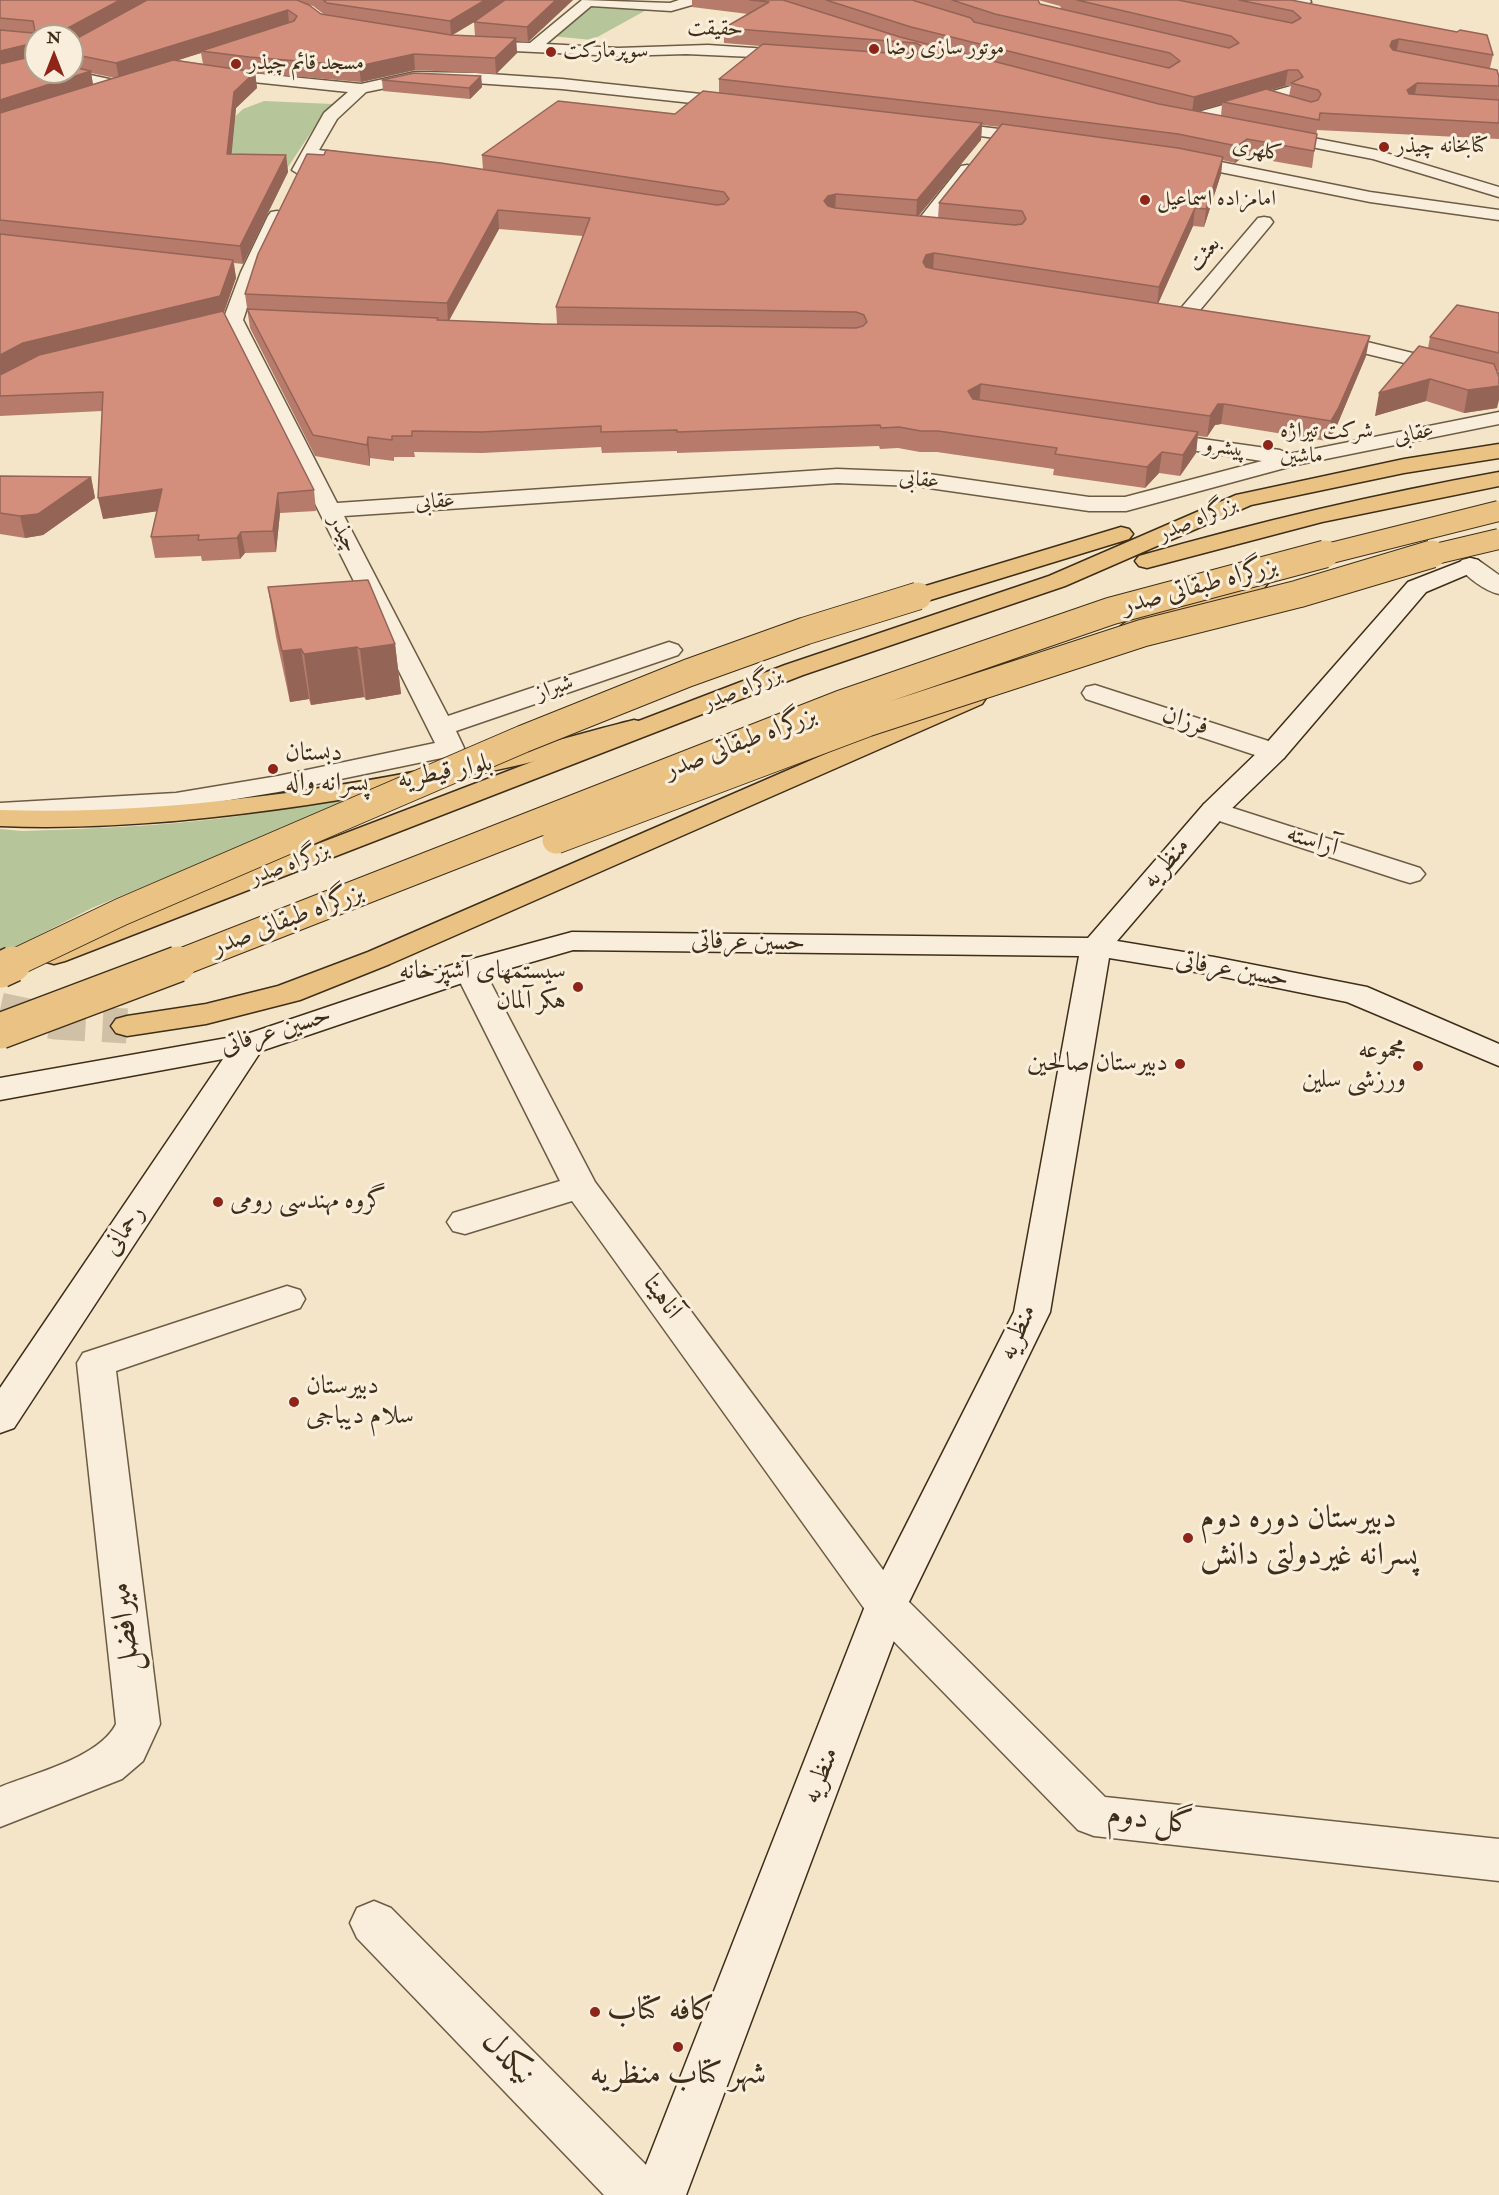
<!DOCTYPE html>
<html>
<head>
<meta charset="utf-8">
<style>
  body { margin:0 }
  #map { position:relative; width:1499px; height:2195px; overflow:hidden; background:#f5e5c8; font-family:"IM FELL Double Pica",serif }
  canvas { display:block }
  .north { position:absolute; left:24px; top:24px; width:60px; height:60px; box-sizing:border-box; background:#f8eedb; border:2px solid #aea18d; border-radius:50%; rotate:0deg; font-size:16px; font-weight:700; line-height:24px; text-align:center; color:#3e2e19 }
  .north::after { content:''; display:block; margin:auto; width:21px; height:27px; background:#8f2418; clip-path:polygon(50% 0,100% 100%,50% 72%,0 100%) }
</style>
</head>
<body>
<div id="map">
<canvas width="1499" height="2195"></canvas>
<div class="north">N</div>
</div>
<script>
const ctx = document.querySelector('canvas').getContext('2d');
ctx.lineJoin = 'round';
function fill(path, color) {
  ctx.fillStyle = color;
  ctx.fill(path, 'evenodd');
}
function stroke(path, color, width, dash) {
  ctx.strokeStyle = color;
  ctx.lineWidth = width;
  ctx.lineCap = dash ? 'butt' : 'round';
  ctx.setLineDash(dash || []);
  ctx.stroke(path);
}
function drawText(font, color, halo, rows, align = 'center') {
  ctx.font = font + ' "IM FELL Double Pica",Amiri,serif';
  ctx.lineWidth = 6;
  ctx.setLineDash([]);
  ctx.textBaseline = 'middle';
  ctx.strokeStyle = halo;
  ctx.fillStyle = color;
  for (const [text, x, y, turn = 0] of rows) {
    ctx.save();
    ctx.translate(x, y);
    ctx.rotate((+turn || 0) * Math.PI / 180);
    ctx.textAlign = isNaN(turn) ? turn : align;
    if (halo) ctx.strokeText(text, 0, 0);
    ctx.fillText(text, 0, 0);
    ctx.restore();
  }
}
const green = new Path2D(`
  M589,4L650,8L592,40L551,36Z
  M264,101L333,104L322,116L288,167L156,166L223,128L243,109Z
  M365,789L343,804L92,908L0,955V829L22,831C141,827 249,823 365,789Z`);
const primaryTunnel = new Path2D(`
  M0,1010L55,1022L127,1026`);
const street = new Path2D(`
  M582,0L670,3L679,0H701L699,3L671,11L591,6L546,44L618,48L708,45L798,51L805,55L798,59L686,54L618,56L472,49L465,45L472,41L530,43Z
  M1288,0H1310L1311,2L1304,6L1290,3Z
  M211,69L361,84L415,72L475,73L562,79L738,98L746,103L738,108L562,89L475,83L415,82L366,92L337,119L319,150L369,157L371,161L369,165L363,166L314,159L306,174L300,175L292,170L324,113L348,92L206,77L203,74L206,71Z
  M72,71L123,82L126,85L118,90L52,75L49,72Z
  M1291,86L1299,91L1296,94L1190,124L1182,119L1184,116Z
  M935,121L1039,134L1047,139L1039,144L929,129L927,126Z
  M1271,130L1376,150L1499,187V197L1373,159L1265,138L1263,135Z
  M1176,153L1370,192L1499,210V220L1370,202L1170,162L1168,158L1170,154Z
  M967,165L973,166L975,170L973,174L927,232H915L912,228L915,224L961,166Z
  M277,211L283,212L286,216L259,272L243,320L337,503L837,469L915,472L1089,497H1125L1262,461L1145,443L1142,438L1145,433L1153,432L1280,450L1289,454L1499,412V424L1296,465L1126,511H1089L915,486L837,483L344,516L448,716L660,645L669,642L678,645L682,650L678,655L456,731L464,748L461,754L278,792L176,809L0,819V803L176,793L278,776L435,743L223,320L241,272L268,216L271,212Z
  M1264,217L1270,218L1273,222L1270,226L1190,322H1176L1173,318L1176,314L1258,218Z
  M1323,334L1355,339L1499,374V386L1355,351L1316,344L1313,340L1316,336Z
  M1470,558L1478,560L1499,575V594C1485,591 1466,577 1458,565L1462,560Z
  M1095,685L1284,746L1287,752L1284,758L1274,760L1264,758L1086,699L1082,693L1086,687Z
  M1214,802L1420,868L1425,874L1420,880L1410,883L1400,880L1204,816L1200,810L1204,804Z
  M469,961L480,963L484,970L595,1182L901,1594L1105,1797L1499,1839V1881L1094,1836L1078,1830L871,1618L572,1201L465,1234L453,1231L447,1222L453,1213L560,1181L454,970L458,963Z
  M287,1286L300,1290L305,1299L300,1308L116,1371L160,1724L143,1761L122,1779L0,1827V1787C34,1773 99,1758 116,1724L77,1363L83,1353Z
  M374,1901L391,1908L658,2177L666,2195H604L357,1938L350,1923L357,1908Z`);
const secondary = new Path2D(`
  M1470,558L1478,560L1482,565L1478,570L1426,592L1284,758L1224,816L1117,941L1214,957L1367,987L1499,1044V1066L1347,1002L1214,975L1109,958L1050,1312L907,1606L686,2195H634L865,1606L1014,1312L1079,956L573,950L480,977L261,1051L14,1428L0,1433V1388L223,1059L0,1100V1078L244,1035L458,963L572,932L1088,938L1204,804L1264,746L1408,582Z`);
const primary = new Path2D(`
  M1256,576L1264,578L1268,583L1264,588L1172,620L1139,634L1130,636L1121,634L1118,629C1128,614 1233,581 1256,576Z
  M973,690L982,692L986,698L982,704L390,964L300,1000L206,1024L127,1036L116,1033L111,1026L116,1019L127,1016L206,1004L278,986L368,952Z
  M634,720L643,722L647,728L643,734C532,764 421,788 307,805C205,820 104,830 0,826V810C172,816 356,787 524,749C561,740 597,729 634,720Z`);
const highway = new Path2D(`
  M1499,444V458L1404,473L1251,505L1065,586L803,675L65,961L54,964L43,961L39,955L43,949L785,665L1049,576L1236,495L1404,459Z
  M1499,472V486L1322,522L1147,568L1139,566L1135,561L1139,556C1257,522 1377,494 1499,472Z
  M1121,527L1129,529L1133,534L1129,539L927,601L918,603L909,601L906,596L909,591Z`);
const highwayBridgeFar2 = new Path2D(`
  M1319,556L1499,511
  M1427,556L1499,539`);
const highwayBridgeFar1 = new Path2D(`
  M556,840L867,723L1143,633L1298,594L1432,554
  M10,965L121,912L523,739L688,673L805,631L918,596
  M174,965L841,704L1111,611L1325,554`);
const highwayBridge = new Path2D(`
  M0,970L13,964
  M0,1031L178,964`);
const wall = new Path2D(`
  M0,0H573L528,42L516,41L517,53L496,74L415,70L361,82L255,73L257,88L236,108L231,154L286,155L288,172L243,264L234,263L236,278L224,313L314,490L316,511L280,513L276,552L245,553L240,559L202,561L201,556L155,558L151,537L157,511L103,519L102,411L0,416ZM309,5L313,6L325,15L321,14ZM476,21L474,22L475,36L452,35ZM36,36H72V72ZM201,53L203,64L177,60ZM91,73L115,78L93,84Z
  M692,0H1038L1040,4L1062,10L1060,6L1038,0H1291L1493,55L1490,68L1499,77V139L1317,130L1312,168L1244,156L1235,163L1222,160L1221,174L1204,227L1193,226L1158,304L1366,356L1335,430L1327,441L1221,424L1215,425L1207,437L1198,436L1196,453L1180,476L1159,473L1145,488L1053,475L1054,469L937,452H920L898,448L880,449L879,446L677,453V451L602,453L601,447L482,453L414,452L415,457H394V461L370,458V466L315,456L250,328L245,294L483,170L482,155L675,114L719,93V79L760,46L724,43V28L748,14L692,7ZM1285,86H1291L1289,96L1270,90ZM1222,104L1221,116L1197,111ZM982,125L1000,127L939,203L938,218L918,216L981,140ZM499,229L583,236L556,307L557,324L449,321Z
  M481,76L482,87L470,99L383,91L382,80Z
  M1499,313V372L1497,371V408L1464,413L1426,401L1375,416L1428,348L1430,337Z
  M0,476L91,477L95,498L43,535L25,538L0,534Z
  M268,587L395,644L401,694L366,700L364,697L311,705L309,699L290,702L276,637Z`);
const shadedWall = new Path2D(`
  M120,0H149L72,42V36H68V28Z
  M485,0H521L489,13L451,36L450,21Z
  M556,0H573L528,42L527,27Z
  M288,10L289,25L201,51V53L119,79L116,63Z
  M516,38L517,53L496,74L495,58Z
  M1399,39L1396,54L1390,46L1392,41Z
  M34,43L36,59L0,67V51Z
  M414,54L415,70L361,82L359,66Z
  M1288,70L1285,86L1228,102H1223L1222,104L1192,113L1194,97Z
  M91,71L93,86L0,117V100Z
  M255,72L257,88L236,108L230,171L227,154L234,92Z
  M481,76L482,87L470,99L469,88Z
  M1417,83L1414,99L1404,106L1407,90Z
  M982,123L981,140L916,219L917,200Z
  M1247,139L1244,156L1235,163L1237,146Z
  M286,155L288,172L243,264L240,246Z
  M1223,157L1221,174L1204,227L1206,209Z
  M836,194L835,212L827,214L824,201L828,196Z
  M1195,208L1193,226L1157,306L1159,287Z
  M498,210L499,229L448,322L447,303Z
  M934,253L933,272L922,281L923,262L926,255Z
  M233,260L236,278L223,314L0,376V355L23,343Z
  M1370,336L1366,356L1335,430L1327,441L1331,421Z
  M1430,379L1426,401L1375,416L1379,393Z
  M981,384L979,405L966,411L968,391Z
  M1499,386V400L1497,408L1464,413L1468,390Z
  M1218,404H1224L1221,424L1215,425L1207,437L1210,416Z
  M1198,432L1196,453L1180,476L1183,455Z
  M368,437L370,458V466L367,445Z
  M1162,452L1159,473L1145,488L1147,467Z
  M91,477L95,498L43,535L25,538L20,516Z
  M162,489L166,510L103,519L98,498Z
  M278,493L280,513L276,552L273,531Z
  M241,532L245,553L240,559L237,538Z
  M395,644L401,694L366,700L360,649Z
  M357,647L364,697L311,705L304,654Z
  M301,649L309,699L290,702L282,651Z`);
const building = new Path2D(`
  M0,0H120L68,28V36H36V72H72V67L91,71L0,100V64L34,56V43L0,51V30L33,33L35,31L33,21L0,18Z
  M147,0H297L309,5L321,14L451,35L516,38L495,58L414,54L359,66L249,57L201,51L294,21L297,16L288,10L116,63L72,54V41Z
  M323,0H485L450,21L327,3Z
  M505,0H556L527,27L474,22Z
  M750,0H783L900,37L1159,104L1317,134L1314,151L1247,139L1237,146L1178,134L997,111L719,79L763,44L916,55L925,48L916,43L724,28L769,2Z
  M826,0H912L971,18L974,22L1169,68L1180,61L1170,53L995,14L952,0H1038L1040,4L1229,48L1239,43L1231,36L1077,0H1178L1292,23L1301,18L1293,11L1239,0H1291L1457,32L1460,30L1487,35L1493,55L1399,39L1392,41L1390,46L1393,50L1497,70L1499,77V86L1417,83L1407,90L1409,94L1499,100V123L1320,113L1319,120L1223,102L1266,89L1311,102L1318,100L1321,94L1318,90L1291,83L1303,77L1298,70H1288L1194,97L911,27Z
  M173,60L255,72L234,92L227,154L286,155L240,246L0,220V113Z
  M414,73L481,76L469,88L382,80Z
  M703,91L982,123L917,200L836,194L828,196L824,201L828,206L835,208L1015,225L1022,224L1026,219L1022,211L939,203L1002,124L1178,148L1223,157L1206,209L1195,208L1159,287L934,253L926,255L923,262L926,267L934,269L1370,336L1338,409L1331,421L1224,404H1218L1210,416L981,384L968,391L973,399L1198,432L1183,455L1162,452L1147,467L1055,454L1057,448L938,431H921L899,427L881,428L880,425L677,432V430L601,432V426L481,432L412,431V436H392V440L368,437L367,445L313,435L247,309L438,318L437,320L540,324L856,328L863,326L867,322L864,315L856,312L556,307L590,218L498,210L447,303L245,294L258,254L307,154L324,155L326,150L441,163L717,205L724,204L729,199L724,192L482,155L558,101L675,114Z
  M0,234L233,260L220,296L23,343L0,355Z
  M1457,305L1499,313V353L1430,337Z
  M223,311L314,490L278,493L273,531L241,532L237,538L198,540L199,535L151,537L162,489L98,498L103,392L0,396V375L39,355Z
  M1419,346L1494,364L1499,377V386L1468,390L1430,379L1379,393Z
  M0,476L91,477L38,514L20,516L0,513Z
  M368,580L395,644L360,649L357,647L304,654L301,649L282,651L268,587Z`);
const markers = [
  [874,49,6,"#8f2418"],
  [551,52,6,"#8f2418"],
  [236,64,6,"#8f2418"],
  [1384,147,6,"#8f2418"],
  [1145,200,6,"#8f2418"],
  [1268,445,6,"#8f2418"],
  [273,769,6,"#8f2418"],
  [578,987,6,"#8f2418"],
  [1180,1064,6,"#8f2418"],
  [1418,1066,6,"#8f2418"],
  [218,1202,6,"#8f2418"],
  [294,1402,6,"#8f2418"],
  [1188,1538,6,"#8f2418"],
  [595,2012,6,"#8f2418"],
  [678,2047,6,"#8f2418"]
];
const farStreetnames = [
  ["حقیقت",715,30,1],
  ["کلهری",1257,151,11],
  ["بعثت",1205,255,-50],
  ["عقابی",1414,435,-11],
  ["پیشرو",1225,449,8],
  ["عقابی",919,481,6],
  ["عقابی",435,503,-4],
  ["بزرگراه صدر",1198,520,-23],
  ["چیذر",342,534,63],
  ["شیراز",555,689,-19],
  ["بزرگراه صدر",743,690,-22],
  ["بزرگراه صدر",290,865,-21]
];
const farPoinames = [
  ["موتور سازی رضا",886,49],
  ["سوپرمارکت",563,52],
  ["مسجد قائم چیذر",248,64],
  ["کتابخانه چیذر",1396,147],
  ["امامزاده اسماعیل",1157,200],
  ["شرکت تیراژه",1280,432],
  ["ماشین",1280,457]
];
const streetNames = [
  ["بزرگراه طبقاتی صدر",1200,587,-15],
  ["فرزان",1185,722,18],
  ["بزرگراه طبقاتی صدر",741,744,-21],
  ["بلوار قیطریه",445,773,-11],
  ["آراسته",1312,842,18],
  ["منظریه",1167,864,-49],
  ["بزرگراه طبقاتی صدر",288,921,-21],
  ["حسین عرفاتی",748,943,1],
  ["حسین عرفاتی",1232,971,10],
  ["حسین عرفاتی",276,1032,-17],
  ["رحمانی",125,1231,-56],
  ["آناهیتا",661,1298,54],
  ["منظریه",1019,1333,-67],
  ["منظریه",822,1776,-69]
];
const poiNames = [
  ["دبستان",285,754],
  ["پسرانه واله",285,784],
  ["سیستمهای آشپزخانه",566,972,"right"],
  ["هکر آلمان",566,1002,"right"],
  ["مجموعه",1406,1051,"right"],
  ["ورزشی سلین",1406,1081,"right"],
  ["دبیرستان صالحین",1168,1064,"right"],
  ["گروه مهندسی رومی",230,1202],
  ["دبیرستان",306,1387],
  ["سلام دیباجی",306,1417]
];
const nearPoinames = [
  ["دبیرستان دوره دوم",1200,1520],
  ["پسرانه غیردولتی دانش",1200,1557],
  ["کافه کتاب",607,2012],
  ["شهر کتاب منظریه",678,2076,"center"]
];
const nearStreetnames = [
  ["میرافضل",127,1627,-97],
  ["گل دوم",1150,1821,7],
  ["نیکدل",507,2059,46]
];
fill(green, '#b6c69a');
stroke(primaryTunnel, '#d0c0a5', 35, [35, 17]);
stroke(street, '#6c5c45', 3);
stroke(secondary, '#3e2e19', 3);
stroke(primary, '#3e2e19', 3);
stroke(highway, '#3e2e19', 3);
fill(street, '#f8eedb');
fill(secondary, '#f8eedb');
fill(primary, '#eac284');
fill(highway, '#eac284');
stroke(highwayBridgeFar2, '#3e2e19', 22, []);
stroke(highwayBridgeFar1, '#3e2e19', 29, []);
stroke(highwayBridge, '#3e2e19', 38, []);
stroke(highwayBridgeFar2, '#eac284', 20);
stroke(highwayBridgeFar1, '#eac284', 27);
stroke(highwayBridge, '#eac284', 35);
fill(wall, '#b67b6b');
fill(shadedWall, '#946457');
fill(building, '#d48f7c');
stroke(building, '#946457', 1.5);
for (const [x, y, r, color] of markers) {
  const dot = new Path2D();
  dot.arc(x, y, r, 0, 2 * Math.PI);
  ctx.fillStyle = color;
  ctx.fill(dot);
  stroke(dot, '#f8eedb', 2);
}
drawText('22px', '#3e2e19', '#f8eedb', farStreetnames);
drawText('22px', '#3e2e19', '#f8eedb', farPoinames, 'left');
drawText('26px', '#3e2e19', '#f8eedb', streetNames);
drawText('26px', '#3e2e19', '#f8eedb', poiNames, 'left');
drawText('32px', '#3e2e19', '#f8eedb', nearPoinames, 'left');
drawText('32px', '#3e2e19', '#f8eedb', nearStreetnames);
</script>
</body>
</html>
